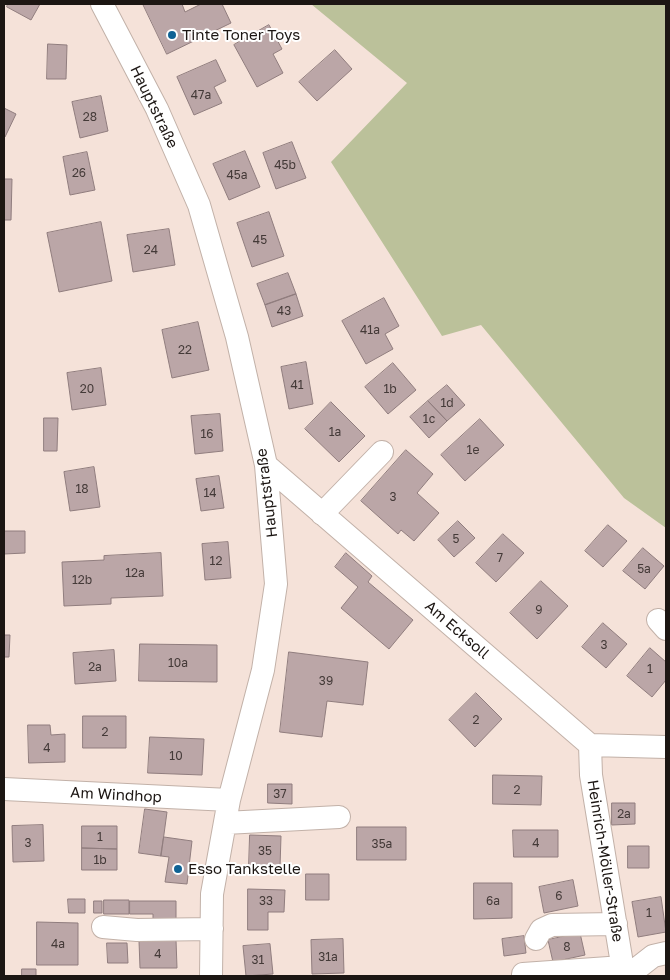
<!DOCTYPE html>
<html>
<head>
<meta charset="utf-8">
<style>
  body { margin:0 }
  #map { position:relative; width:670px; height:980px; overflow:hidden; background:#f5e2d9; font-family:"Golos Text",sans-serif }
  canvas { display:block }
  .frame { position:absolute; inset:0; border:5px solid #1c1613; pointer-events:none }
</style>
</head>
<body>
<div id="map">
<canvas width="670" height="980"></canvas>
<div class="frame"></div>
</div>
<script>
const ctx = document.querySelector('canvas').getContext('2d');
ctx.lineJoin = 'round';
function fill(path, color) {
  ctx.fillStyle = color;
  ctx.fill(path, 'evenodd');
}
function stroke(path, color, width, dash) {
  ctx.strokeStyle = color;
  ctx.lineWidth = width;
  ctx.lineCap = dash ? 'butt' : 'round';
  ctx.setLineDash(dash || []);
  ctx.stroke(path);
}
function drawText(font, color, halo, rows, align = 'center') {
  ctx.font = font + ' "Golos Text",sans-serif';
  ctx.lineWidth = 4;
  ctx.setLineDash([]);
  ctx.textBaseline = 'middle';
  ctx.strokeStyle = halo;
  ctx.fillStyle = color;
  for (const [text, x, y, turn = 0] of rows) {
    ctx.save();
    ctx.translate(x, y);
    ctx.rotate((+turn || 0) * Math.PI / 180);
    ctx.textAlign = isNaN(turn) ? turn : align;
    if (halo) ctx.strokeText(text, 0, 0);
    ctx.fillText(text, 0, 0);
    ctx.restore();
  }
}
const green = new Path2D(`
  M311,4H666V528L624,498L481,325L442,336L331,162L407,83Z`);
const building = new Path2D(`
  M8,4H40L31,20L7,7Z
  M143,4H182L185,12L201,4H222L231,23L167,54Z
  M269,25L282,49L273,54L283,73L257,87L234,45Z
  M48,44L67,45L66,79H47Z
  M335,50L352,69L317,101L299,82Z
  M216,60L226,81L214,87L222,103L194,115L177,77Z
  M101,96L108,131L80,138L72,102Z
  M4,108L16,114L5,137H4Z
  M292,142L306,178L276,189L263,153Z
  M245,151L260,187L229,200L213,164Z
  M87,152L95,190L70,195L63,157Z
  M4,179H12L11,220H4Z
  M269,212L284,256L252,267L237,223Z
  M101,222L112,281L59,292L47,233Z
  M169,229L175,265L133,272L127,235Z
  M288,273L296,294L265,305L257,284Z
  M296,294L303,316L272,327L265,305Z
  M384,298L399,326L385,334L393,349L366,364L342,321Z
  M198,322L209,370L172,378L162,330Z
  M306,362L313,404L289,409L281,367Z
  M393,363L416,390L388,414L365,387Z
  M101,368L106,405L72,410L67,373Z
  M447,385L465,405L447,421L428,401Z
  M428,401L447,421L429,438L410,417Z
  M331,402L365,436L339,462L305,429Z
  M220,414L223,451L195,454L191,416Z
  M44,418H58L57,451H44Z
  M480,419L504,445L465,481L441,455Z
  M406,450L433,474L417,493L439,513L414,541L401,530L398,534L361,501Z
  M94,467L100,507L70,511L64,472Z
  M219,476L224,508L201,511L196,479Z
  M458,521L475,538L454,557L438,540Z
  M608,525L627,541L603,567L585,551Z
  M4,531H25V553L4,554Z
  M503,534L524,553L496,582L476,563Z
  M228,542L231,578L205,580L202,544Z
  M643,548L664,566L645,589L623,571Z
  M161,553L163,596L111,598V604L64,606L62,562L104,560V556Z
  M346,553L372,576L368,582L413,620L389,649L341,608L358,587L335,567Z
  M541,581L568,606L537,639L510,613Z
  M603,623L627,644L606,668L582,647Z
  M4,635H10L9,657H4Z
  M140,644L217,645V682L139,681Z
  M650,648L666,662V680L652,697L627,676Z
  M114,650L116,681L75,684L73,653Z
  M289,652L368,662L363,705L327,701L322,737L280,732Z
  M476,693L502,719L475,747L449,720Z
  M83,716H126V748H83Z
  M28,725H50L51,735L65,734V762L29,763Z
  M150,737L204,739L202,775L148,773Z
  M493,775L542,776L541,805L493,804Z
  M268,784H292V804L268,803Z
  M612,803H635V824L612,825Z
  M145,809L167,812L161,856L139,853Z
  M43,825L44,861L13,862L12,826Z
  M82,826H117V849L82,848Z
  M357,827H406V860H357Z
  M513,830H558V857H514Z
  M250,835L281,836L280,867L249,866Z
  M164,837L192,841L187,884L165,882L169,857L161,856Z
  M628,846H649V868H628Z
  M82,848L117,849V870H82Z
  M306,874H329V900H306Z
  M573,880L578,906L544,913L539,887Z
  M474,883H512V918L474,919Z
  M248,889L285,890L284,912H268V930H248Z
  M661,897L666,932L638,937L632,902Z
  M68,899H85V913H69Z
  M104,900H129V914H104Z
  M94,901H102V913H94Z
  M130,901H176V927H153V914H130Z
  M37,922L78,923V965H37Z
  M580,933L585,955L553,962L548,940Z
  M524,936L526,953L504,956L502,939Z
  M343,939L344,973L312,974L311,940Z
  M176,940L177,968H140L139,941Z
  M107,943H127L128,963H108Z
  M270,944L273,974L246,976L243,946Z
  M22,969H36V976H22Z`);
const minor = new Path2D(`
  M102,4L157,109L199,205L237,337L266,465L276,584L263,670L229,800L212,894L211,976
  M266,465L590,745L666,747
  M322,514L382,452
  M658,620L666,629
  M590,745L591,775L624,976
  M4,789L229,800
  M225,823L339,817
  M103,927L137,930L212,929
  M536,939L541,930L552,925L616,924
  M624,973L635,970L653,956L666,953
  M523,974L623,967`);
const markers = [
  [172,35,5,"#0f6294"],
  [178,869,5,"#0f6294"]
];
const numberNames = [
  ["47a",201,95],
  ["28",90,117],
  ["45b",285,165],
  ["26",79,173],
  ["45a",237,175],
  ["45",260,240],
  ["24",151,250],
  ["43",284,311],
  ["41a",370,330],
  ["22",185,350],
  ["41",297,385],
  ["20",87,389],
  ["1b",390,389],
  ["1d",447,403],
  ["1c",429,419],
  ["1a",335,432],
  ["16",207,434],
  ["1e",473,450],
  ["18",82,489],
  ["14",210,493],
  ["3",393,497],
  ["5",456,539],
  ["7",500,558],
  ["12",216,561],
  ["5a",644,569],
  ["12a",135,573],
  ["12b",82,580],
  ["9",539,610],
  ["3",604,645],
  ["10a",178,663],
  ["2a",95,667],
  ["1",650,669],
  ["39",326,681],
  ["2",476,720],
  ["2",105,732],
  ["4",47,748],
  ["10",176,756],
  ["2",517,790],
  ["37",280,794],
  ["2a",624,814],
  ["1",100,837],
  ["3",28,843],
  ["4",536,843],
  ["35a",382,844],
  ["35",265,851],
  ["1b",100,860],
  ["6",559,896],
  ["33",266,901],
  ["6a",493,901],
  ["1",649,913],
  ["4a",58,944],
  ["8",567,947],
  ["4",158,954],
  ["31a",328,957],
  ["31",258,960]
];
const poiNames = [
  ["Tinte Toner Toys",182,35],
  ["Esso Tankstelle",188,869]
];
const streetNames = [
  ["Hauptstraße",154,107,64],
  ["Hauptstraße",267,493,-97],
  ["Am Ecksoll",457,630,41],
  ["Am Windhop",116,795,3],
  ["Heinrich-Möller-Straße",605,861,81]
];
fill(green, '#bbc19a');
fill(building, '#bba6a7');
stroke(building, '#907d7e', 1);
stroke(minor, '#c2b1a8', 24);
stroke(minor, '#fff', 22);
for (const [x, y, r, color] of markers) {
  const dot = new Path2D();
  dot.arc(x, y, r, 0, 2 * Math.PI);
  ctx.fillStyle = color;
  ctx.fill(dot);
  stroke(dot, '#fff', 2);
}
drawText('12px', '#443a38', null, numberNames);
drawText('15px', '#1c1613', '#fff', poiNames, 'left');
drawText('15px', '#1c1613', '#fff', streetNames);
</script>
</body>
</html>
